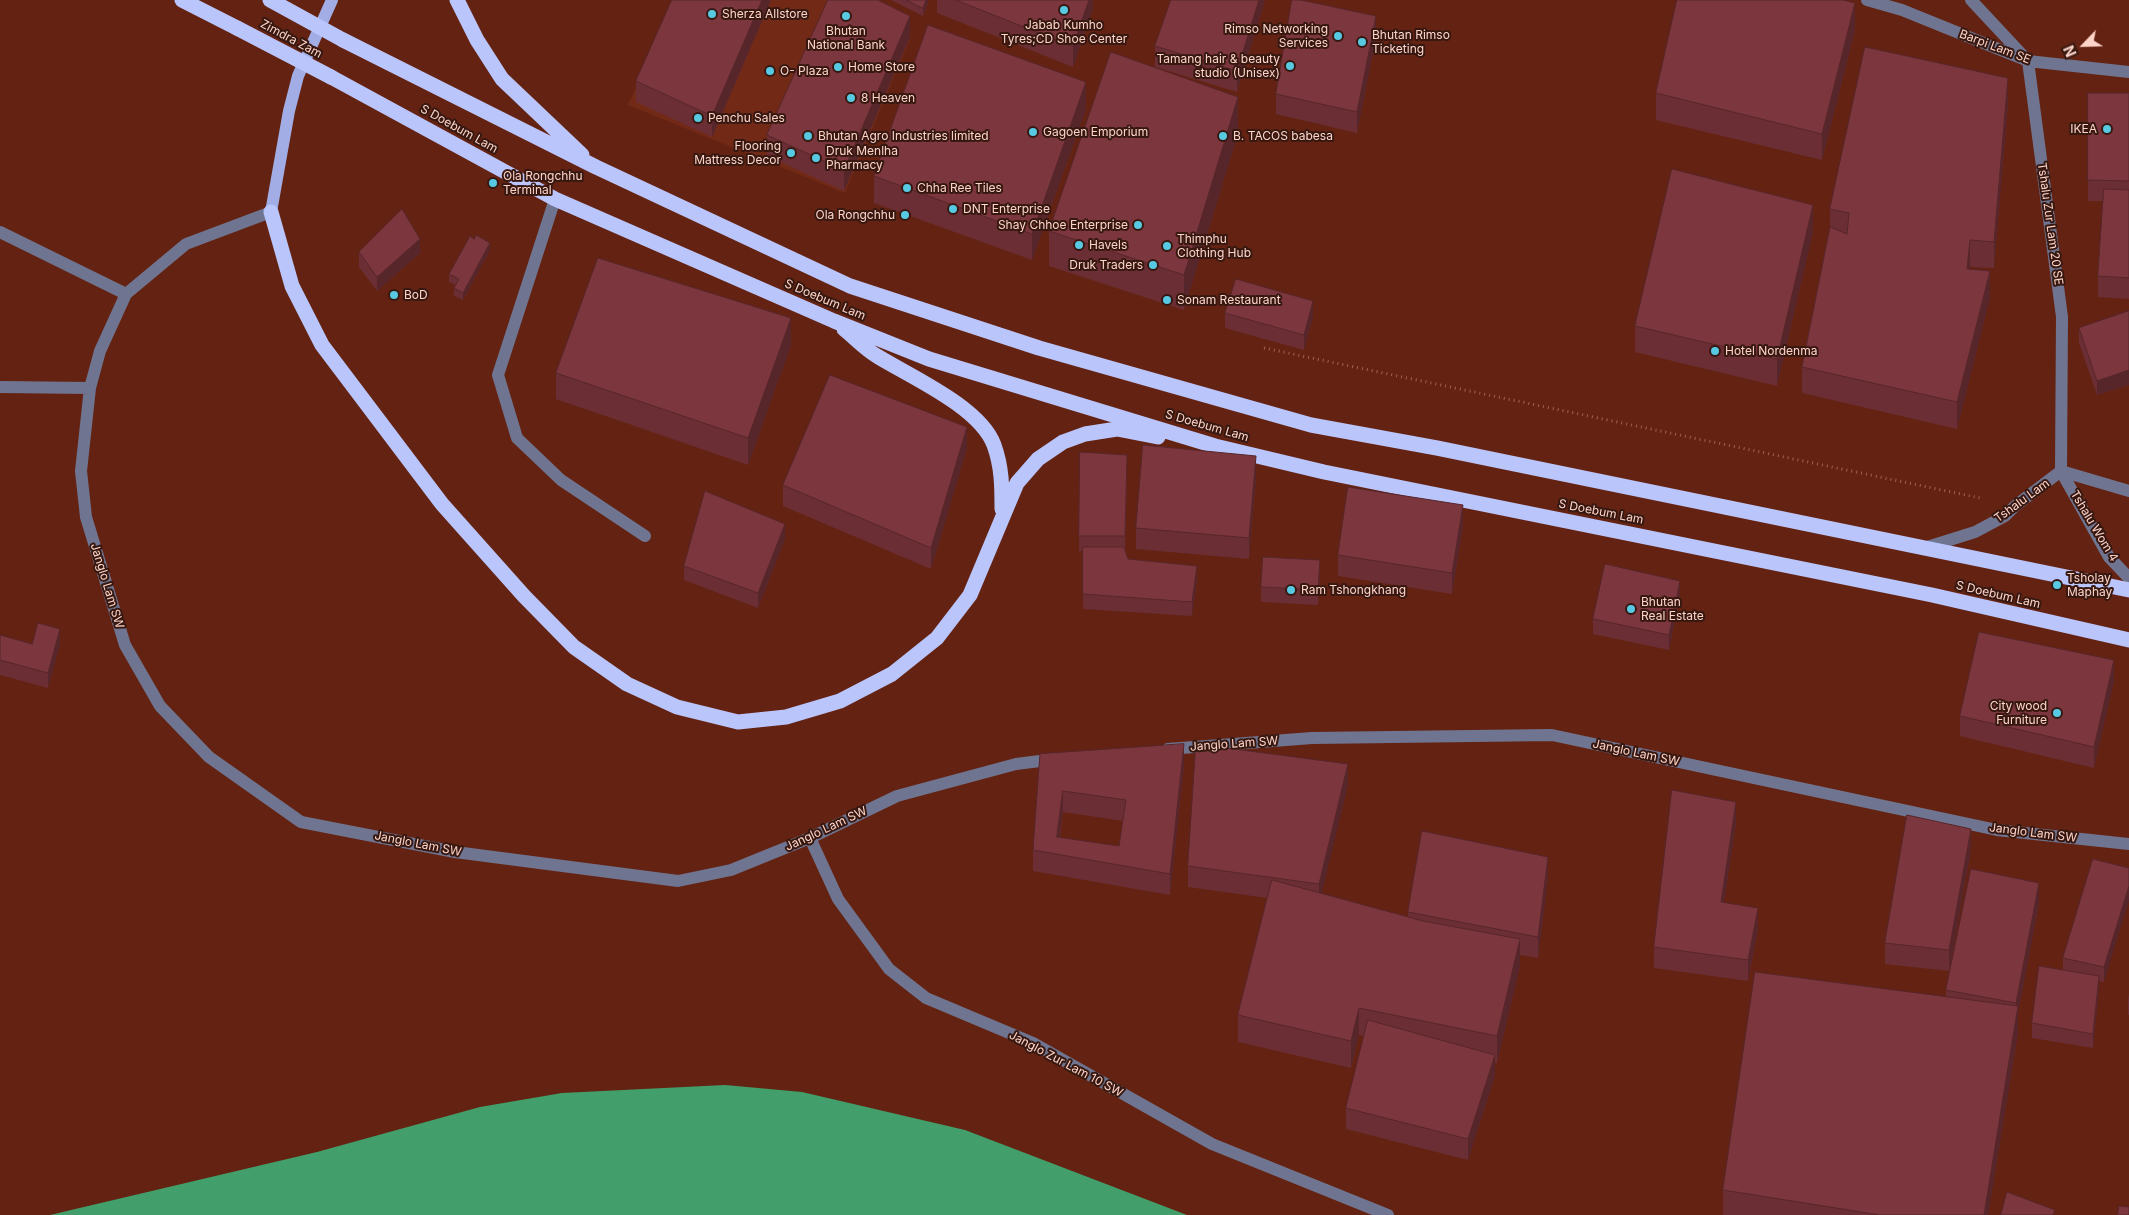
<!DOCTYPE html>
<html>
<head>
<meta charset="utf-8">
<style>
  body { margin:0 }
  #map { position:relative; width:2129px; height:1215px; overflow:hidden; background:#642312; font-family:Inter,sans-serif }
  canvas { display:block }
  .north { position:absolute; left:2059px; top:20px; width:50px; height:50px; -webkit-text-stroke:4px #361811; paint-order:stroke; rotate:246deg; font-size:14px; font-weight:700; line-height:20px; text-align:center; color:#fed4c9 }
  .north::after { content:''; display:block; margin:auto; width:18px; height:22px; background:#fed4c9; clip-path:polygon(50% 0,100% 100%,50% 72%,0 100%) }
</style>
</head>
<body>
<div id="map">
<canvas width="2129" height="1215"></canvas>
<div class="north">N</div>
</div>
<script>
const ctx = document.querySelector('canvas').getContext('2d');
ctx.lineJoin = 'round';
function fill(path, color) {
  ctx.fillStyle = color;
  ctx.fill(path, 'evenodd');
}
function stroke(path, color, width, dash) {
  ctx.strokeStyle = color;
  ctx.lineWidth = width;
  ctx.lineCap = dash ? 'butt' : 'round';
  ctx.setLineDash(dash || []);
  ctx.stroke(path);
}
function drawText(font, color, halo, rows, align = 'center') {
  ctx.font = font + ' Inter,sans-serif';
  ctx.lineWidth = 4;
  ctx.setLineDash([]);
  ctx.textBaseline = 'middle';
  ctx.strokeStyle = halo;
  ctx.fillStyle = color;
  for (const [text, x, y, turn = 0] of rows) {
    ctx.save();
    ctx.translate(x, y);
    ctx.rotate((+turn || 0) * Math.PI / 180);
    ctx.textAlign = isNaN(turn) ? turn : align;
    if (halo) ctx.strokeText(text, 0, 0);
    ctx.fillText(text, 0, 0);
    ctx.restore();
  }
}
const built = new Path2D(`
  M677,0H830L911,37L845,193L628,105Z`);
const water = new Path2D(`
  M725,1085L802,1092L965,1130L1187,1215H50L317,1152L480,1107L562,1093Z`);
const path = new Path2D(`
  M1264,348L1980,498`);
const minor = new Path2D(`
  M1867,0L1902,10L2028,61L2129,72
  M1971,0L2028,61L2062,317L2061,471L2109,557L2129,578
  M555,199L498,375L517,438L561,480L645,536
  M271,212L186,244L126,294L100,351L90,388L81,471L86,517L125,645L160,706L209,757L301,822L455,852L678,881L731,870L810,838L897,796L1016,764L1056,759
  M0,232L126,294
  M0,387L90,388
  M2061,471L2129,491
  M1924,548L1975,532L2005,516L2015,506L2061,471
  M1168,749L1312,738L1552,735L1997,830L2129,844
  M810,838L838,899L889,969L926,998L1033,1043L1212,1144L1388,1215`);
const major = new Path2D(`
  M271,212L289,111L298,76L332,0`);
const highway = new Path2D(`
  M182,0L237,28
  M457,0L477,40L502,79L582,155
  M343,40L596,167L850,286L1039,348L1311,425L1437,448L2129,590
  M331,77L555,199L834,321L929,359L1215,446L1324,472L1932,595L2129,640
  M271,212L292,286L322,345L442,504L524,596L574,647L627,684L677,707L738,722L786,717L840,701L892,674L937,638L970,595L1017,483L1038,459L1063,442L1085,434L1117,429L1158,437
  M844,329C855,338 865,349 877,356C911,377 980,407 994,445C1002,467 1002,487 1002,509`);
const highwayBridge = new Path2D(`
  M270,0L343,40
  M237,28L331,77`);
const wall = new Path2D(`
  M771,0L712,137L636,102V81Z
  M891,0H929L923,16Z
  M937,0H1093V8L1073,67L937,13Z
  M1171,0H1265L1237,92L1155,67V46Z
  M1855,30L1822,160L1656,120V93Z
  M910,37L844,191L767,156V135Z
  M1376,37L1357,133L1276,114V94Z
  M2088,93H2129V299L2098,297V276L2103,201H2088Z
  M2008,104L1994,268L1970,267L1969,269L1990,297L1957,429L1802,393V367L1830,227V209Z
  M1086,109L1032,260L874,203V176Z
  M1238,133L1184,310L1049,266V231Z
  M1813,232L1777,386L1635,352V326Z
  M490,250L463,300L454,296V288L456,285L449,282V274Z
  M359,252L420,253L377,291L359,267Z
  M2129,311V385L2097,395L2079,343V328Z
  M1225,313L1313,316L1304,350L1225,328Z
  M791,345L748,465L556,399V373Z
  M967,448L931,569L783,506V485Z
  M1080,452L1127,469L1125,549L1128,559L1197,580L1192,616L1083,609V551H1079Z
  M1256,477L1249,559L1136,549V528Z
  M1463,526L1452,594L1338,576V555Z
  M785,539L758,608L684,580V566Z
  M1320,574L1318,605L1261,602V587Z
  M1680,595L1669,650L1593,634V619Z
  M0,635L32,644H60L48,688L0,675Z
  M2114,681L2094,768L1960,736V716Z
  M1040,754L1184,765L1170,895L1033,871V850ZM1063,812L1123,821L1119,846L1060,838Z
  M1348,785L1321,894L1408,917V912L1548,878L1538,958L1520,955V966L1497,1063H1495V1076L1468,1160L1346,1129V1108L1364,1036L1359,1035L1351,1068L1238,1042V1015L1267,898L1188,887V866Z
  M1736,823L1724,902L1758,929L1748,981L1654,968V947Z
  M1971,850L1949,971L1885,964V943Z
  M2129,868L2104,982L2099,981V990L2093,1048L2032,1038V1023L2063,970V958Z
  M2039,904L2018,1013V1033L1988,1215H1723V1190L1946,997V990Z
  M2129,993V1015H2128V1000Z`);
const shadedWall = new Path2D(`
  M762,0H771L712,137V116Z
  M926,0H929L923,16V8Z
  M1089,0H1093V8L1073,67V46Z
  M1259,0H1265L1237,92V71Z
  M1855,3V30L1822,160V134Z
  M910,16V37L844,191V170Z
  M1376,16V37L1357,133V112Z
  M2008,78V104L1994,268V242Z
  M1086,82V109L1032,260V234Z
  M1238,97V133L1184,310V275Z
  M1813,205V232L1777,386V359Z
  M420,239V253L377,291V277Z
  M1970,240V267L1967,296V269Z
  M490,243V250L463,300V293Z
  M1990,271V297L1957,429V402Z
  M1313,301V316L1304,350V335Z
  M791,318V345L748,465V438Z
  M2129,370V385L2097,395V381Z
  M967,427V448L931,569V548Z
  M1256,456V477L1249,559V538Z
  M1463,505V526L1452,594V573Z
  M785,524V539L758,608V593Z
  M1320,560V574L1318,605V590Z
  M1197,566V580L1192,616V602Z
  M1680,581V595L1669,650V635Z
  M60,629V644L48,688V673Z
  M2114,660V681L2094,768V747Z
  M1184,744V765L1170,895V874Z
  M1348,764V785L1319,905V884Z
  M1063,791V812L1057,855V837Z
  M1736,802V823L1721,923V902Z
  M1971,829V850L1949,971V950Z
  M1548,857V878L1538,958V937Z
  M2039,883V904L2018,1013V1033L1988,1215H1984L2016,1018V1003Z
  M2129,886V901L2104,982V967Z
  M1758,908V929L1748,981V960Z
  M1520,939V966L1497,1063V1036Z
  M2099,976V990L2093,1048V1034Z
  M1359,1008V1035L1351,1068V1041Z
  M1495,1055V1076L1468,1160V1139Z`);
const building = new Path2D(`
  M672,0H762L712,116L636,81Z
  M828,0H878L910,16L844,170L767,135Z
  M906,0H926L923,8Z
  M956,0H1089L1073,46Z
  M1171,0H1259L1237,71L1155,46Z
  M1292,0H1301L1376,16L1357,112L1276,94Z
  M1677,0H1843L1855,3L1822,134L1656,93Z
  M928,25L1086,82L1032,234L874,176Z
  M1865,47L2008,78L1994,242L1970,240L1967,269L1990,271L1957,402L1802,367L1830,227L1847,234L1849,213L1830,209Z
  M1111,52L1238,97L1184,275L1049,231Z
  M2088,93H2129V181L2088,180Z
  M1672,169L1813,205L1777,359L1635,326Z
  M2104,189L2129,190V278L2098,276Z
  M402,209L420,239L377,277L359,252Z
  M476,235L490,243L463,293L454,288L459,279L449,274L470,236L474,239Z
  M598,258L791,318L748,438L556,373Z
  M1236,279L1313,301L1304,335L1225,313Z
  M2129,311V370L2097,381L2079,328Z
  M830,375L967,427L931,548L783,485Z
  M1143,445L1256,456L1249,538L1136,528Z
  M1080,452L1127,455L1125,536H1079Z
  M1348,487L1463,505L1452,573L1338,555Z
  M705,491L785,524L758,593L684,566Z
  M1083,547H1124L1128,559L1197,566L1192,602L1083,594Z
  M1263,557L1320,560L1318,590L1261,587Z
  M1605,564L1680,581L1669,635L1593,619Z
  M38,623L60,629L48,673L0,660V635L32,644Z
  M1979,632L2114,660L2094,747L1960,716Z
  M1184,744L1170,874L1033,850L1040,754ZM1063,791L1126,800L1119,846L1057,837Z
  M1196,744L1348,764L1319,884L1188,866Z
  M1672,790L1736,802L1721,902L1758,908L1748,960L1654,947Z
  M1907,815L1971,829L1949,950L1885,943Z
  M1422,831L1548,857L1538,937L1408,912Z
  M2093,859L2129,868V886L2104,967L2063,958Z
  M1971,869L2039,883L2016,1003L1946,990Z
  M1272,880L1423,921L1520,939L1497,1036L1359,1008L1351,1041L1238,1015Z
  M2039,966L2099,976L2093,1034L2032,1023Z
  M1755,972L2018,1006L1984,1215H1880L1723,1190Z
  M1368,1020L1495,1055L1468,1139L1346,1108Z
  M2007,1192L2055,1210L2053,1215H2001Z
  M2119,1206L2129,1207V1215H2118Z`);
const markers = [
  [1064,10,5,"#58c9e3"],
  [712,14,5,"#58c9e3"],
  [846,16,5,"#58c9e3"],
  [1338,36,5,"#58c9e3"],
  [1362,42,5,"#58c9e3"],
  [1290,66,5,"#58c9e3"],
  [838,67,5,"#58c9e3"],
  [770,71,5,"#58c9e3"],
  [851,98,5,"#58c9e3"],
  [698,118,5,"#58c9e3"],
  [2107,129,5,"#58c9e3"],
  [1033,132,5,"#58c9e3"],
  [808,136,5,"#58c9e3"],
  [1223,136,5,"#58c9e3"],
  [791,153,5,"#58c9e3"],
  [816,158,5,"#58c9e3"],
  [493,183,5,"#58c9e3"],
  [907,188,5,"#58c9e3"],
  [953,209,5,"#58c9e3"],
  [905,215,5,"#58c9e3"],
  [1138,225,5,"#58c9e3"],
  [1079,245,5,"#58c9e3"],
  [1167,246,5,"#58c9e3"],
  [1153,265,5,"#58c9e3"],
  [394,295,5,"#58c9e3"],
  [1167,300,5,"#58c9e3"],
  [1715,351,5,"#58c9e3"],
  [2057,585,5,"#58c9e3"],
  [1291,590,5,"#58c9e3"],
  [1631,609,5,"#58c9e3"],
  [2057,713,5,"#58c9e3"]
];
const poiNames = [
  ["Sherza Allstore",722,14],
  ["Jabab Kumho",1064,25,"center"],
  ["Tyres;CD Shoe Center",1064,39,"center"],
  ["Rimso Networking",1328,29,"right"],
  ["Services",1328,43,"right"],
  ["Bhutan",846,31,"center"],
  ["National Bank",846,45,"center"],
  ["Bhutan Rimso",1372,35],
  ["Ticketing",1372,49],
  ["Tamang hair & beauty",1280,59,"right"],
  ["studio (Unisex)",1280,73,"right"],
  ["Home Store",848,67],
  ["O- Plaza",780,71],
  ["8 Heaven",861,98],
  ["Penchu Sales",708,118],
  ["IKEA",2097,129,"right"],
  ["Gagoen Emporium",1043,132],
  ["Bhutan Agro Industries limited",818,136],
  ["B. TACOS babesa",1233,136],
  ["Flooring",781,146,"right"],
  ["Mattress Decor",781,160,"right"],
  ["Druk Menlha",826,151],
  ["Pharmacy",826,165],
  ["Ola Rongchhu",503,176],
  ["Terminal",503,190],
  ["Chha Ree Tiles",917,188],
  ["DNT Enterprise",963,209],
  ["Ola Rongchhu",895,215,"right"],
  ["Shay Chhoe Enterprise",1128,225,"right"],
  ["Thimphu",1177,239],
  ["Clothing Hub",1177,253],
  ["Havels",1089,245],
  ["Druk Traders",1143,265,"right"],
  ["BoD",404,295],
  ["Sonam Restaurant",1177,300],
  ["Hotel Nordenma",1725,351],
  ["Tsholay",2067,578],
  ["Maphay",2067,592],
  ["Ram Tshongkhang",1301,590],
  ["Bhutan",1641,602],
  ["Real Estate",1641,616],
  ["City wood",2047,706,"right"],
  ["Furniture",2047,720,"right"]
];
const streetNames = [
  ["Zimdra Zam",291,39,28],
  ["Barpi Lam SE",1995,47,21],
  ["S Doebum Lam",459,129,29],
  ["Tshalu Zur Lam 20 SE",2050,224,82],
  ["S Doebum Lam",825,300,23],
  ["S Doebum Lam",1207,426,16],
  ["Tshalu Lam",2022,501,-36],
  ["S Doebum Lam",1601,512,11],
  ["Tshalu Wom 4",2094,526,59],
  ["Janglo Lam SW",107,586,73],
  ["S Doebum Lam",1998,595,13],
  ["Janglo Lam SW",1234,744,-4],
  ["Janglo Lam SW",1636,753,12],
  ["Janglo Lam SW",826,829,-25],
  ["Janglo Lam SW",2033,833,7],
  ["Janglo Lam SW",418,844,11],
  ["Janglo Zur Lam 10 SW",1066,1064,28]
];
fill(built, '#722a17');
fill(water, '#429f6b');
stroke(path, '#9c6354', 3, [1, 4]);
stroke(minor, '#6f7591', 12);
stroke(major, '#a2ade6', 12);
stroke(highway, '#bac5fc', 15);
stroke(highwayBridge, '#bac5fc', 15);
fill(wall, '#6b2e34');
fill(shadedWall, '#57262b');
fill(building, '#7c363d');
stroke(building, '#57262b', 1);
for (const [x, y, r, color] of markers) {
  const dot = new Path2D();
  dot.arc(x, y, r, 0, 2 * Math.PI);
  ctx.fillStyle = color;
  ctx.fill(dot);
  stroke(dot, '#361811', 2);
}
drawText('12px', '#fed4c9', '#361811', poiNames, 'left');
drawText('12px', '#fed4c9', '#361811', streetNames);
</script>
</body>
</html>
